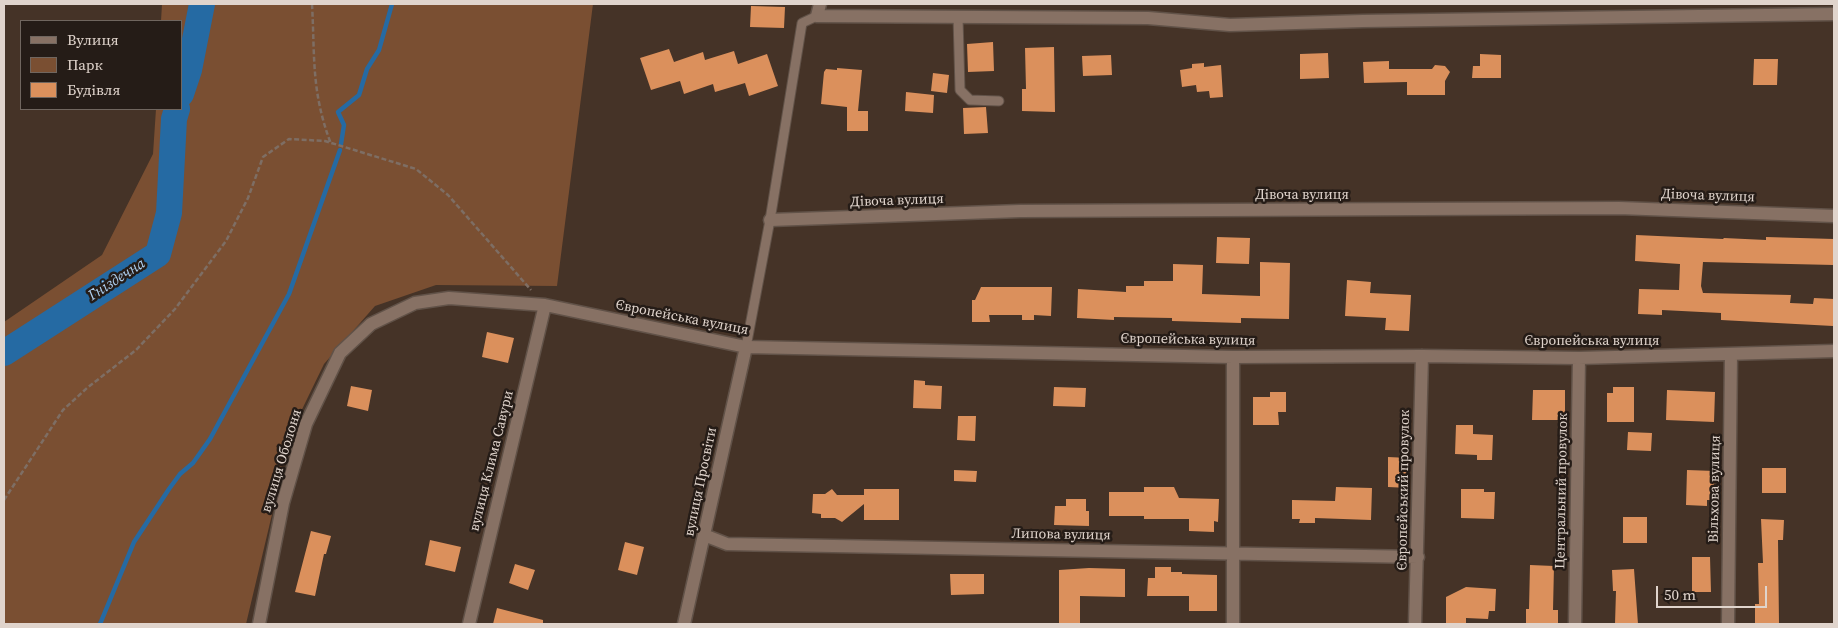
<!DOCTYPE html>
<html>
<head>
<meta charset="utf-8">
<style>
  body { margin:0 }
  #map { position:relative; width:1838px; height:628px; overflow:hidden; background:#453327; font-family:"Source Serif 4",serif }
  canvas { display:block }
  .frame { position:absolute; inset:0; border:5px solid #e0d4cc; pointer-events:none }
  .legend { position:absolute; left:20px; top:20px; width:162px; height:90px; box-sizing:border-box; background:#251c17; border:1px solid #70665f; margin:0; padding:6px 9px; list-style:none; font-size:15px; color:#e0d4cc }
  .legend li { display:flex; align-items:center; gap:10px; height:25px }
  .legend b { width:25px; border:1px solid #70665f }
  .scale { position:absolute; left:1656px; top:586px; width:111px; height:22px; box-sizing:border-box; border:2px solid #e0d4cc; border-top:0; padding-left:6px; font-size:15px; line-height:18px; white-space:nowrap; color:#e0d4cc; -webkit-text-stroke:4px #251c17; paint-order:stroke }
</style>
</head>
<body>
<div id="map">
<canvas width="1838" height="628"></canvas>
<div class="frame"></div>
<ul class="legend">
<li><b style="height:6px;background:#877164"></b>Вулиця</li>
<li><b style="height:14px;background:#7a4f32"></b>Парк</li>
<li><b style="height:14px;background:#db905c"></b>Будівля</li>
</ul>
<div class="scale">50 m</div>
</div>
<script>
const ctx = document.querySelector('canvas').getContext('2d');
ctx.lineJoin = 'round';
function fill(path, color) {
  ctx.fillStyle = color;
  ctx.fill(path, 'evenodd');
}
function stroke(path, color, width, dash) {
  ctx.strokeStyle = color;
  ctx.lineWidth = width;
  ctx.lineCap = dash ? 'butt' : 'round';
  ctx.setLineDash(dash || []);
  ctx.stroke(path);
}
function drawText(font, color, halo, rows, align = 'center') {
  ctx.font = font + ' "Source Serif 4",serif';
  ctx.lineWidth = 5;
  ctx.setLineDash([]);
  ctx.textBaseline = 'middle';
  ctx.strokeStyle = halo;
  ctx.fillStyle = color;
  for (const [text, x, y, turn = 0] of rows) {
    ctx.save();
    ctx.translate(x, y);
    ctx.rotate((+turn || 0) * Math.PI / 180);
    ctx.textAlign = isNaN(turn) ? turn : align;
    if (halo) ctx.strokeText(text, 0, 0);
    ctx.fillText(text, 0, 0);
    ctx.restore();
  }
}
const green = new Path2D(`
  M162,4H593L557,286L436,285L375,306L324,364L292,430L246,624H4V322L102,255L153,154L156,109H181V21H161Z`);
const stream = new Path2D(`
  M341,144L344,125L338,112L359,95L367,69L379,50L392,4
  M100,624L134,542L169,489L180,474L193,463L210,439L289,294L340,150`);
const river = new Path2D(`
  M181,94L189,70L202,4
  M4,353L158,254L169,213L174,119L177,109`);
const building = new Path2D(`
  M751,6L785,7L784,28L750,27Z
  M993,42L994,71L968,72L967,44Z
  M1054,47L1055,112L1022,111V89H1026L1025,48Z
  M669,49L674,62L703,52L705,60L734,51L738,64L767,54L778,86L749,96L745,83L715,92L713,84L684,94L680,81L651,90L640,58Z
  M1328,53L1329,78L1300,79V54Z
  M1480,54L1501,55V78H1472L1473,66H1480Z
  M1111,55L1112,75L1083,76L1082,56Z
  M1754,59H1778L1777,85H1753Z
  M1389,61V69H1432L1435,65L1445,66L1450,72L1445,81V95H1407V82L1364,83L1363,62Z
  M1204,63V67L1221,65L1223,97L1210,98L1209,91L1197,92L1196,85L1182,87L1180,70L1192,68V64Z
  M837,68L862,70L858,111H868V131H847V107L821,104L824,72L826,69L837,70Z
  M933,73L949,75L947,93L931,91Z
  M906,92L934,95L933,113L905,111Z
  M986,107L988,133L964,134L963,108Z
  M1636,235L1723,239L1724,238L1766,240V237L1834,239V265L1703,262L1701,286L1703,293L1791,295L1790,303L1813,304L1814,298L1834,299L1833,326L1721,320V313L1662,310V315L1638,314L1639,289L1679,290L1680,264L1635,261Z
  M1217,237L1250,238L1249,264L1216,263Z
  M1260,262L1290,263L1289,319L1241,318V323L1172,321V318L1114,317V320L1077,318L1078,289L1126,292V286H1144V281H1173V264L1203,265L1202,294L1260,296Z
  M1347,280L1371,282L1370,293L1411,295L1409,331L1385,330L1386,318L1345,316Z
  M981,287H1052L1051,316L1034,315V320H1022V315H989L990,322H972V300H975Z
  M487,332L514,338L508,363L482,357Z
  M914,380L925,381V385L942,386L941,409L913,408Z
  M351,386L372,390L368,411L347,406Z
  M1054,387L1086,388L1085,407L1053,406Z
  M1613,387H1634V422H1607V393H1613Z
  M1533,390H1565V420H1532Z
  M1667,390L1715,392L1714,422L1666,420Z
  M1270,392H1286V412H1278L1279,425H1253V397H1270Z
  M958,416H976L975,441L957,440Z
  M1456,425H1473V434L1493,435L1492,460H1477V455L1455,454Z
  M1628,432L1652,433L1651,451L1627,450Z
  M1388,457L1409,458V488L1388,487Z
  M1762,468H1786V493H1762Z
  M954,470L977,471L976,482L954,481Z
  M1687,470L1715,471L1713,500H1707V506L1686,505Z
  M1144,487H1174L1179,498L1219,499L1218,522L1214,521V532L1189,531V519H1144V516H1109V492H1144Z
  M1336,487L1372,488L1371,520L1315,518V523H1299L1300,519H1292V500L1335,501Z
  M832,489L837,495H864V489H899V520H864V504L842,522L835,518H821V514L812,513L813,494H825Z
  M1461,489H1484V492H1495L1494,519L1461,518Z
  M1066,499H1086V511H1089V526L1054,525L1055,506H1066Z
  M1623,517H1647V543H1623Z
  M1761,519L1784,520L1783,540H1778L1779,624H1755V604H1759L1758,563H1763Z
  M311,531L331,536L326,554H324L315,596L295,592Z
  M430,540L461,547L455,572L425,565Z
  M625,542L644,547L637,575L618,570Z
  M1692,557H1710L1711,592H1692Z
  M515,564L535,570L528,590L509,583Z
  M1530,565L1554,566L1553,610H1558V624H1526V609H1529Z
  M1155,567H1171V572H1182V574L1217,575V611H1189V596H1147L1148,578H1155Z
  M1089,568L1125,569V597L1080,596V624L1059,623V570Z
  M1634,569L1638,624H1615L1616,591H1613L1612,570Z
  M950,574H984V594L951,595Z
  M1466,587L1496,589L1495,611H1489L1488,619L1466,618V624H1446V597Z
  M497,608L543,620V624H493Z`);
const path = new Path2D(`
  M312,4C315,58 311,91 331,144
  M4,500L63,410L87,388L136,350L175,309L226,241L248,198L263,157L289,139L325,141L416,169L448,195L531,290`);
const service = new Path2D(`
  M958,17L960,90L970,100L999,101
  M746,347L770,220L802,23L817,16`);
const minor = new Path2D(`
  M820,4L817,16L1148,18L1230,25L1363,21L1834,14
  M770,220L1020,211L1619,208L1834,216
  M704,535L727,544L1418,557
  M259,624L283,503L306,424L340,353L371,324L415,303L449,298L545,305L746,347L1233,357L1422,356L1579,358L1834,351
  M469,624L545,305
  M684,624L746,347
  M1233,624V357
  M1415,624L1422,356
  M1575,624L1579,358
  M1728,624L1731,354`);
const streetNames = [
  ["Дівоча вулиця",1302,195],
  ["Дівоча вулиця",1708,196,2],
  ["Дівоча вулиця",897,201,-2],
  ["Європейська вулиця",682,318,11],
  ["Європейська вулиця",1188,340,1],
  ["Європейська вулиця",1592,341],
  ["вулиця Оболоня",282,461,-73],
  ["вулиця Клима Савури",492,461,-76],
  ["вулиця Просвіти",701,482,-78],
  ["Вільхова вулиця",1715,489,-89],
  ["Європейський провулок",1404,490,-89],
  ["Центральний провулок",1562,491,-89],
  ["Липова вулиця",1061,535,1]
];
const waterNames = [
  ["Гніздечна",117,280,-33]
];
fill(green, '#7a4f32');
stroke(stream, '#256aa3', 4.5);
stroke(river, '#256aa3', 26);
fill(building, '#db905c');
stroke(service, '#615248', 11);
stroke(minor, '#615248', 15);
stroke(path, '#7e6e64', 2.5, [5, 2.5]);
stroke(service, '#877164', 9);
stroke(minor, '#877164', 12);
drawText('14px', '#e0d4cc', '#251c17', streetNames);
drawText('italic 15px', '#aecfef', '#251c17', waterNames);
</script>
</body>
</html>
